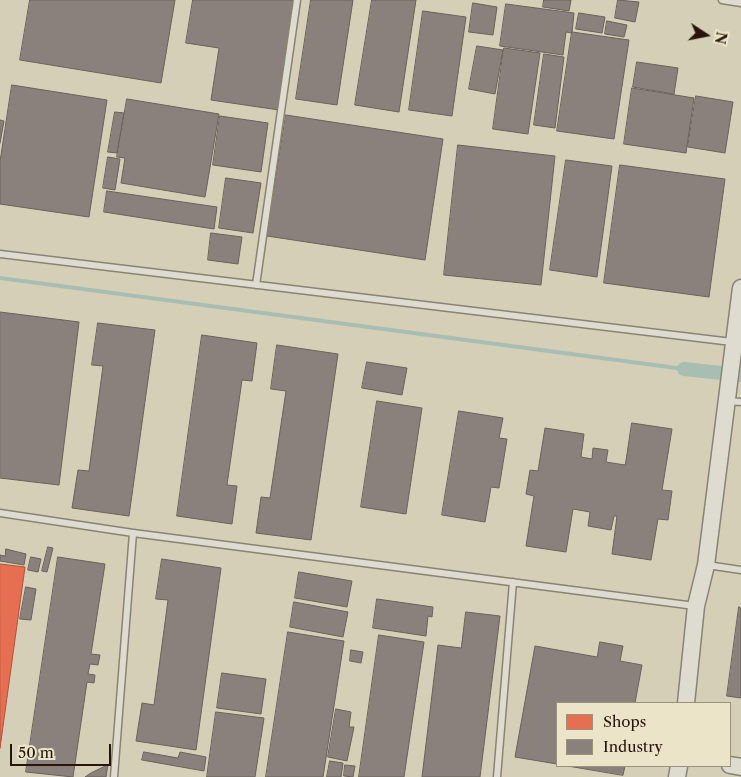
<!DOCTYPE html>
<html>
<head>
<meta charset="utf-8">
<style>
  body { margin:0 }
  #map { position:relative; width:741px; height:777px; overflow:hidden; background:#d5cfb8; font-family:"Libre Caslon Text",serif }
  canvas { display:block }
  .legend { position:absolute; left:556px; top:702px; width:175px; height:65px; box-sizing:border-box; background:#ece4c8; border:1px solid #9d917c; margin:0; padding:6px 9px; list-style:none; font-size:15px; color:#26150a }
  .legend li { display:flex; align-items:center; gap:10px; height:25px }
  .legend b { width:25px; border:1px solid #9d917c }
  .north { position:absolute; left:681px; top:10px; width:50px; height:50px; -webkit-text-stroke:4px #ece4c8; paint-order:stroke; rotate:101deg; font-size:14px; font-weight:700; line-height:20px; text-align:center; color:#26150a }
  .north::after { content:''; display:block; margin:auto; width:18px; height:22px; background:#26150a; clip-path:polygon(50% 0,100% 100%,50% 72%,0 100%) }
  .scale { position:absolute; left:10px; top:744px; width:101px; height:22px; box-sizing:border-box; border:2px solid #26150a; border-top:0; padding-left:6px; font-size:15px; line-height:18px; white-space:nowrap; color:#26150a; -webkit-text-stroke:4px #ece4c8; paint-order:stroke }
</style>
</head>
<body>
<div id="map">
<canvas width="741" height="777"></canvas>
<ul class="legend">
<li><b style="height:14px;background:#e76f51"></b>Shops</li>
<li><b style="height:14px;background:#8a817c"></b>Industry</li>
</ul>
<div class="north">N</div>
<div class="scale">50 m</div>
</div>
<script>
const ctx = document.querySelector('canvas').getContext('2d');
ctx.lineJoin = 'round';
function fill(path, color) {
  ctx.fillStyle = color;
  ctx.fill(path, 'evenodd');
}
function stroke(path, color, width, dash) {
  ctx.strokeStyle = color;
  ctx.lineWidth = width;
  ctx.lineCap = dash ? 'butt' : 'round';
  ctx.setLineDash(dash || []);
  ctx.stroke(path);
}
const shops = new Path2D(`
  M0,564L25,567L0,748Z`);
const industry = new Path2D(`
  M30,0H175L161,83L20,60Z
  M193,0H296L279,110L211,100L219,48L186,43Z
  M311,0H353L337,105L296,99Z
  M372,0H416L399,112L355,105Z
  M544,0H571L569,11L543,7Z
  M618,0L639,2L635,22L615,18Z
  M473,3L497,7L493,35L469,32Z
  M506,4L574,13L572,33L566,32L563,55L500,46Z
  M423,11L466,17L452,116L409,110Z
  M579,13L605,17L602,33L576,29Z
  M607,21L627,25L624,37L605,34Z
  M572,32L629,40L614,139L557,131Z
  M477,46L503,50L495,94L469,89Z
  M504,48L540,53L528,134L493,129Z
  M544,54L564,57L555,128L534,125Z
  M637,62L678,68L674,94L633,87Z
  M12,85L107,100L89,217L0,204V162Z
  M632,88L694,98L686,153L624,144Z
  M696,96L733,102L725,153L688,147Z
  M127,99L219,114L205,197L121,183L125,158L117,157Z
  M115,112L124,113L117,153L108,152Z
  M286,115L443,139L425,260L267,236Z
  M220,116L268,123L261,172L213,165Z
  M0,120L4,121L0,143Z
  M458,145L555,156L541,285L444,275Z
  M108,157L120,159L115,190L103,188Z
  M566,160L612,166L597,277L550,270Z
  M620,165L725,179L709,297L604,283Z
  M226,178L261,183L253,233L219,228Z
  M107,191L217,207L214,229L104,212Z
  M211,233L242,237L238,264L208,260Z
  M0,312L79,322L59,485L0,478Z
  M98,323L155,330L129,516L72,508L78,470L89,471L103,366L92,365Z
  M202,335L257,343L252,381L242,380L227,485L237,486L232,524L177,516Z
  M277,345L338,354L311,540L256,533L261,497L270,498L286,391L271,389Z
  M367,362L407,368L402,395L362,388Z
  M377,401L422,408L406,514L361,507Z
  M459,411L503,418L499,438L507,439L499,488L491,487L485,522L442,515Z
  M632,423L672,429L662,490L672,491L668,520L658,519L651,560L612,554L617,516H614L611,530L588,526L590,512L573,509L566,552L526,546L534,496L526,494L530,470L538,471L545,428L584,434L581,457L592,459L593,448L608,450L606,462L625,465Z
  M48,547L53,548L47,572L42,571Z
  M6,549L26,554L24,565L0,561V555L5,556Z
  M31,557L41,559L38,572L28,570Z
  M58,557L105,564L91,654L100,655L98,665L90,664L88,674L95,675L94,683L87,682L73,777L26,772Z
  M162,559L221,568L196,750L136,741L142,703L154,705L168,600L156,599Z
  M299,572L352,581L347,607L295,598Z
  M26,587L36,589L31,620L20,619Z
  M377,599L433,607L432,617L428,616L426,636L373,628Z
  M294,602L348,612L343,637L290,627Z
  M739,607L741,608V698L727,696Z
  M466,612L500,616L480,777H422L438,645L461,648Z
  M288,632L344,641L323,777H266Z
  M379,635L424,642L404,777H359Z
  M600,642L623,646L620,661L642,665L635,703H557V764L515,757L535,646L597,657Z
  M351,650L363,652L361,663L350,661Z
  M222,673L266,679L261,714L217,708Z
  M336,709L351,712L349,727H354L347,761L328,757Z
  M216,712L264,718L255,777H207Z
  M144,752L178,758L180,752L206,757L204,771L142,760Z
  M330,761L343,763L341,777H327Z
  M108,765L106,777H85L91,773Z
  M345,765L355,766L353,777L344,776Z
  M568,766H625L623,775Z`);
const stream = new Path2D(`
  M0,278L684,369`);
const canal = new Path2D(`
  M684,369L741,375`);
const service = new Path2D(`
  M722,0L741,3
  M0,254L732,342
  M256,285L297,0
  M728,401L741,402
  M0,513L133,533L695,606
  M707,565L741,570
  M114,777L133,533
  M497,777L513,582`);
const tertiary = new Path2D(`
  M686,703L696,606L706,565L741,288
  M730,765L741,767
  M677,777L679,766`);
fill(shops, '#e76f51');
stroke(shops, '#ad543c', 1);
fill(industry, '#8a817c');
stroke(industry, '#6c615a', 1);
stroke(stream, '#a9beb3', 4);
stroke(canal, '#a9beb3', 14);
stroke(service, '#898374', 9);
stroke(tertiary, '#898374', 19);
stroke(service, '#dedcd0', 6);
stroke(tertiary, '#dedcd0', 16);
</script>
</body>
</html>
